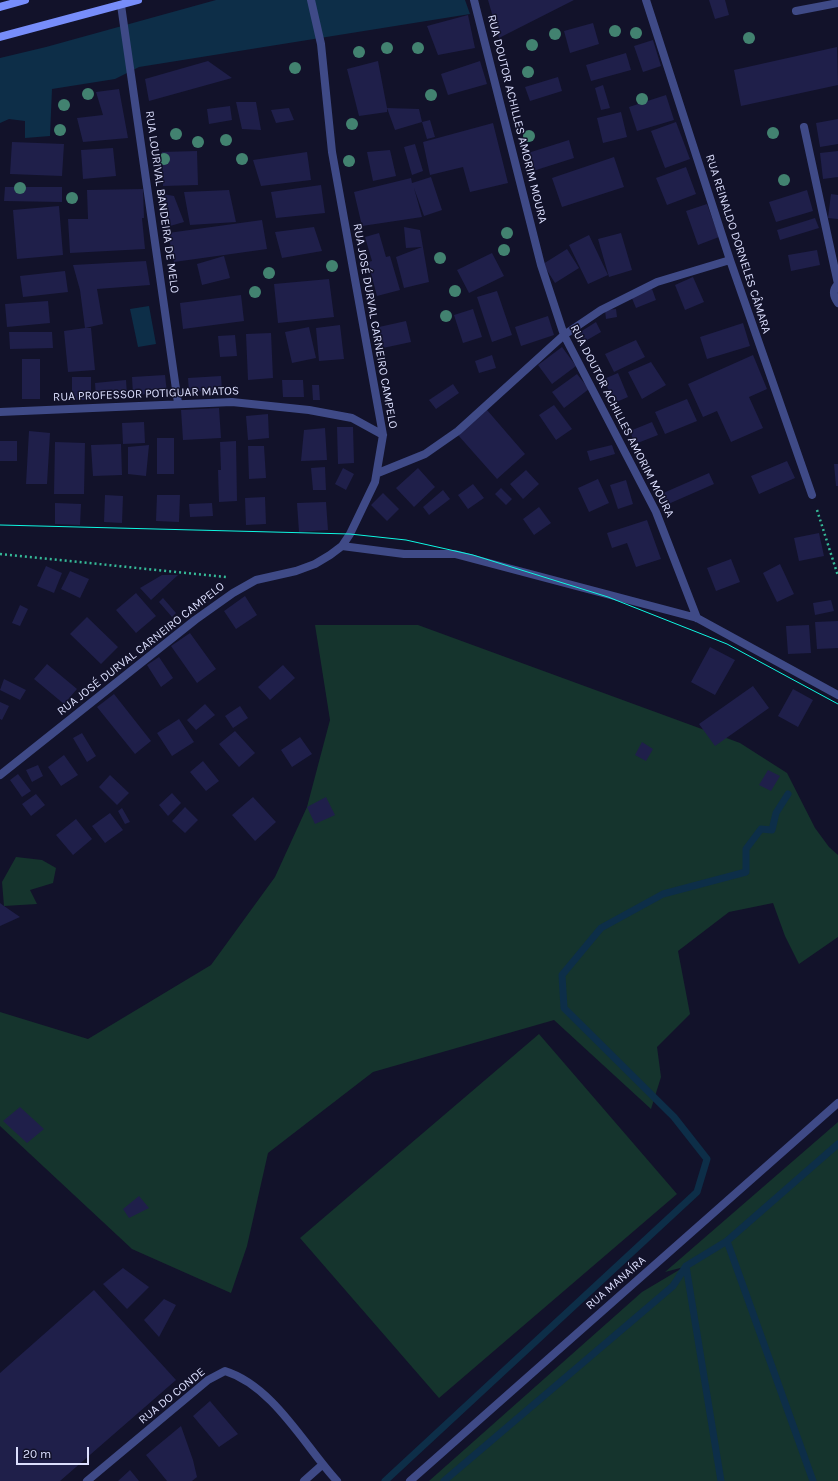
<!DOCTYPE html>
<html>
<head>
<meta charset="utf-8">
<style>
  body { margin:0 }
  #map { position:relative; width:838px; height:1481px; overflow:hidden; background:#12122a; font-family:Karla,sans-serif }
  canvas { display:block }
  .scale { position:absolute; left:16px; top:1447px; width:73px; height:18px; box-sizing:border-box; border:2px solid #dcdffe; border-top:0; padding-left:5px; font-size:12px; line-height:14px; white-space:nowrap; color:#dcdffe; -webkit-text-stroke:3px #12122a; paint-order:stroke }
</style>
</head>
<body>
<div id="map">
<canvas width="838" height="1481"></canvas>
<div class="scale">20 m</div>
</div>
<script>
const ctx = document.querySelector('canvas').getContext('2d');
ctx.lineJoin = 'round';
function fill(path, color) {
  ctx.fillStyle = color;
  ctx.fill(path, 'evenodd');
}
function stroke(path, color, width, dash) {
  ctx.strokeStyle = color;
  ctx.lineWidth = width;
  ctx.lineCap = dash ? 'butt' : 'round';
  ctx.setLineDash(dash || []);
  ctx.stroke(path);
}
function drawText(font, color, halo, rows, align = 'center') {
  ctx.font = font + ' Karla,sans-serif';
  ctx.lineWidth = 3;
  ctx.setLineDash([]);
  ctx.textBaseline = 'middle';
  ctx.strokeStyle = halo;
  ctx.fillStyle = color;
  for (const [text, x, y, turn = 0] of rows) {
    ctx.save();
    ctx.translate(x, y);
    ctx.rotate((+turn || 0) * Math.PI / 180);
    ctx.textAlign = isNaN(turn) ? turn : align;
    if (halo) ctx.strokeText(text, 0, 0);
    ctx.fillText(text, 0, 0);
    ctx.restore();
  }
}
const green = new Path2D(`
  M315,625H418L740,743L787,773L815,828L829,847L838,855V937L799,964L785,936L773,903L729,912L678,951L690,1014L657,1047L661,1077L651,1109L554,1020L373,1072L268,1153L247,1246L231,1293L132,1249L0,1126V1012L88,1039L211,965L275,877L307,807L330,720Z
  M16,857L42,860L56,868L53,883L30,890L37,904L4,906L2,882Z
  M539,1034L677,1194L439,1398L300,1238Z
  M838,1122V1481H429L642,1292L684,1267L665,1272Z`);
const water = new Path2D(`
  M216,0H465L470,14L139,67L115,79L52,89L50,136L25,138V121L9,119L0,123V58L46,47Z
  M149,306L156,344L138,347L130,309Z`);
const stream = new Path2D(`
  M727,1241L813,1481
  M686,1266L721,1481
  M385,1481L697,1192L707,1159L674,1117L564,1008L562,975L601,928L663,894L746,872V849L761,829L772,830L776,813L788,794
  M444,1481L673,1286L686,1266L727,1241L838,1144`);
const building = new Path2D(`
  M488,0H574L499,38Z
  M709,0H725L729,15L715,19Z
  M468,15L475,48L438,55L427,26Z
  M593,23L599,44L570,53L564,31Z
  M653,40L661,66L643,72L634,46Z
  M837,47L838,85L741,106L734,70Z
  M626,53L631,70L591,81L586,65Z
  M208,61L232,78L149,101L145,79Z
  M378,61L387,108L419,109L422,122L430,120L435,137L427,139L422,122L395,130L387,108V112L359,116L347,69Z
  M480,61L487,84L448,95L441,74Z
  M558,77L562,91L530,101L525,87Z
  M603,85L610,108L601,110L595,88Z
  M119,89L128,138L83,142L77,118L103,115L96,92Z
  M666,95L674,120L637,131L629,107Z
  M236,102H256L261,130L242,129Z
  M230,106L232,120L209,124L207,109Z
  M289,108L294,120L276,123L271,110Z
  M621,112L627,137L603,143L597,118Z
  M838,119V144L820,147L816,123Z
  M676,122L690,159L665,168L651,131Z
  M493,123L508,183L470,192L463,167L430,175L423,142Z
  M569,140L574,158L533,171L528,153Z
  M12,142L64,144L62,176L10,174Z
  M415,144L423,171L412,175L404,147Z
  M113,148L116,176L83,179L81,150Z
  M390,150L396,176L373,181L367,152Z
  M197,151L198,185L163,186L162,152Z
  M838,151V177L823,179L820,153Z
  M307,152L311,180L261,186L253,160Z
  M614,157L624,187L562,207L552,178Z
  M686,167L696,194L667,205L656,178Z
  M431,177L442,210L424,216L414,188L422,217L362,226L354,192L411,178L412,183Z
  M321,185L325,213L276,218L271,192Z
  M5,187H62V202L4,201Z
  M143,189L144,218H142L145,249L70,253L68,219H88L87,190Z
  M229,190L236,222L190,225L184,192Z
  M807,190L813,211L776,222L769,202Z
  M163,194L174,196L184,222L170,226Z
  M831,194L838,195V219L828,218Z
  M707,204L719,237L698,245L686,211Z
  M59,206L63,255L17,259L13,210Z
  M815,218L819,228L780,240L777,230Z
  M262,220L267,249L174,262L168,233Z
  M314,227L322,251L282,258L275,232Z
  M404,227L420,230L429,282L404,288L396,257L422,247L406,248Z
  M379,233L386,257L390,256L400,290L377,296L368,262L372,261L365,237Z
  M621,233L632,270L609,277L598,239Z
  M589,235L608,275L588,284L569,245Z
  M567,249L579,268L555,283L543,264Z
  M817,250L820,265L791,271L788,255Z
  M492,253L504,276L469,293L457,270Z
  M224,256L230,278L202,285L197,264Z
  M146,261L150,285L97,289L103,324L85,328L80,290L73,265Z
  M65,271L68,292L23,297L20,276Z
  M693,277L704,302L685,310L675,285Z
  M329,279L334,317L278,323L274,284Z
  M652,289L656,300L636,308L631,296Z
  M497,291L512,335L492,342L477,297Z
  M241,295L244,321L183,329L180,303Z
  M48,301L50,323L7,327L5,304Z
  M473,309L482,337L463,343L454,315Z
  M616,309L617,317L606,319L605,310Z
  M548,316L554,335L521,346L515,327Z
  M406,321L411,342L383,348L379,327Z
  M596,322L601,332L582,343L577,334Z
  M743,323L750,346L707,359L700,337Z
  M340,325L344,359L319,361L316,328Z
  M309,327L316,358L292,363L285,332Z
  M85,328H91L95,370L68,372L64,331Z
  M9,332H52L53,348L10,349Z
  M271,333L273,378L248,380L246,334Z
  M235,335L237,356L220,357L218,336Z
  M636,340L645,357L614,372L605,354Z
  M562,347L576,366L552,384L538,365Z
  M492,355L496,368L479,373L475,361Z
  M753,355L767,389L749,397L763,428L731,442L717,411L703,417L688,384Z
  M22,359H40V399H22Z
  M651,362L666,385L642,399L628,372Z
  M618,373L628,397L614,403L604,379Z
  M577,374L589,389L564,408L552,392Z
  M165,375L167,393L133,395L132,377Z
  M221,376L222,390L189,392L188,378Z
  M72,377H91V400H72Z
  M126,380L127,395L96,397L95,383Z
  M282,380H303L304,397H283Z
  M453,384L459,393L436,409L429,400Z
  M312,385H319L320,400H313Z
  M687,399L697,421L665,434L655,412Z
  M554,405L572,429L556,440L539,415Z
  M219,408L221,438L183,440L181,410Z
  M487,410L525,454L497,479L458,435Z
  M268,414L269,438L248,440L246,416Z
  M144,422L145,443L123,444L122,423Z
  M652,422L658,435L635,444L630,431Z
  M337,427H353L354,463L338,464Z
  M325,428L327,460L301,461L304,430Z
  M29,431L50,433L47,484H26Z
  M157,438H174V474H157Z
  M0,441H17V461H0Z
  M236,441L237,501L219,502L218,470H221L220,442Z
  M55,442L85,443L84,494H54Z
  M121,444L122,475L93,476L91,445Z
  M149,445L146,476L128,474V447Z
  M612,445L615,454L590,461L587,451Z
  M248,446H264L266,478L249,479Z
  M787,461L795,478L759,494L751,476Z
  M834,464H838V486H836Z
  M325,467L326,490H313L311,468Z
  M343,468L354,474L346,490L335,484Z
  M418,468L435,487L414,507L396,488Z
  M526,470L539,484L523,499L510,484Z
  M709,473L714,484L666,505L661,494Z
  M598,479L609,503L589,512L578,488Z
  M626,480L633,504L618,509L610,485Z
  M473,484L484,498L468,509L458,495Z
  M501,488L512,499L506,505L495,494Z
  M443,490L450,499L429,515L423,507Z
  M383,493L399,509L387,521L371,505Z
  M105,495L123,496L122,523L104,522Z
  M157,495H180L179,522L156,521Z
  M265,497L266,524L246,525L245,498Z
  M326,502L328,530L299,532L297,503Z
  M55,503L81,504L80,525L55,524Z
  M212,503L213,516L190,517L189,504Z
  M539,507L551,523L534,535L523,519Z
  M647,520L661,559L636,567L627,543L612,548L607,533Z
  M819,533L824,556L799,561L794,538Z
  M731,559L740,582L716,591L707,568Z
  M780,564L794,594L777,602L763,573Z
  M46,566L62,573L54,593L37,586Z
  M70,571L89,579L80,598L61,589Z
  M162,575H178L151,600L140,588Z
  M136,593L156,616L136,633L116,610Z
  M245,596L257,615L236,629L224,611Z
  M163,598L176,613L172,617L159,602Z
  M831,600L834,611L815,615L813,603Z
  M20,605L28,609L20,626L12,623Z
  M87,617L118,647L101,664L70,634Z
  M838,621V648L817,649L815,622Z
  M809,625L811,653L788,654L786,626Z
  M190,633L216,669L197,683L171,646Z
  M710,647L735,660L715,695L691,682Z
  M159,657L173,678L161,687L147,665Z
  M47,664L77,689L64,704L34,679Z
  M283,665L295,678L270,700L258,687Z
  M4,679L26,690L20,700L0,690Z
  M753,686L769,708L715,746L699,724Z
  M793,689L813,700L798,727L778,716Z
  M114,694L151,741L135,754L97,707Z
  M0,702L9,706L2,720L0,719Z
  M205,704L215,715L196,730L187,720Z
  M240,706L248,718L233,728L225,716Z
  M179,719L194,742L172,756L157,733Z
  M235,731L255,753L239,767L219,744Z
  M82,733L96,756L87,762L73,738Z
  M300,737L312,754L292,767L281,750Z
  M642,742L653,749L646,761L635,755Z
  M64,755L78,775L61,786L48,767Z
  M203,761L219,781L206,791L190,772Z
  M38,765L43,776L32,782L26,770Z
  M768,770L780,776L771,791L759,785Z
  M18,774L31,791L22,797L10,780Z
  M110,775L129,793L117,805L99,787Z
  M172,793L181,803L168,816L159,805Z
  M36,794L45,805L31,816L22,804Z
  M253,797L276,822L255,841L232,815Z
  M326,797L335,815L315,824L307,807Z
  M185,807L198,820L185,833L172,821Z
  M122,808L130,822L125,824L118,811Z
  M110,813L123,830L105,843L92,826Z
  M76,819L92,839L73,855L56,835Z
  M0,903L4,906L20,917L0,926Z
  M20,1107L44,1129L27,1143L3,1121Z
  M139,1196L149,1208L129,1218L123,1209Z
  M123,1268L149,1287L127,1309L103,1284Z
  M94,1290L176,1380L60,1481H0V1373Z
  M164,1299L176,1305L159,1337L144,1320Z
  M210,1401L238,1434L219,1447L193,1416Z
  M181,1426L193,1460L197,1477L192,1481H167L146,1455Z
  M130,1470L139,1481H118Z`);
const path = new Path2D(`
  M817,510L838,576
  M0,554L226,577`);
const service = new Path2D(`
  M796,11L838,3`);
const minor = new Path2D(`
  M474,0L541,265L564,335L656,512L697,618
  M646,0L730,260L812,495
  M121,5L178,403
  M804,127L838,284
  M838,284C832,290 833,296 838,303
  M0,412L232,402L309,410L352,418L383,435
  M378,473L425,454L458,431L564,335L601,310L657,282L730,260
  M342,546L404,554H455L697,618L838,695
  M0,775L195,620L233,593L256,580L296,571L315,564L330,555L342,546L350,534L375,482L383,435L332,152L321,44L311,0
  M87,1481L208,1380L225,1371C273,1386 304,1445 337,1481
  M304,1481L322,1465
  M410,1481L838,1103`);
const secondary = new Path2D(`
  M0,7L25,0
  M0,37L138,0`);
const tram = new Path2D(`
  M0,525L350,534L406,540L473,555L608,597L727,644L838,704`);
const trees = [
  [615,31],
  [636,33],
  [555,34],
  [749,38],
  [532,45],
  [387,48],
  [418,48],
  [359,52],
  [295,68],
  [528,72],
  [88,94],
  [431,95],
  [642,99],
  [64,105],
  [352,124],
  [60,130],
  [773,133],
  [176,134],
  [529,136],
  [226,140],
  [198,142],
  [164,159],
  [242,159],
  [349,161],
  [784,180],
  [20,188],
  [72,198],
  [507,233],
  [504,250],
  [440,258],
  [332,266],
  [269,273],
  [455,291],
  [255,292],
  [446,316]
];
const streetNames = [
  ["RUA DOUTOR ACHILLES AMORIM MOURA",517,119,76],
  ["RUA LOURIVAL BANDEIRA DE MELO",162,202,82],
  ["RUA REINALDO DORNELES CÂMARA",738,244,72],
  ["RUA JOSÉ DURVAL CARNEIRO CAMPELO",375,326,80],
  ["RUA PROFESSOR POTIGUAR MATOS",146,394,-2],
  ["RUA DOUTOR ACHILLES AMORIM MOURA",622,421,63],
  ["RUA JOSÉ DURVAL CARNEIRO CAMPELO",141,649,-38],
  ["RUA MANAÍRA",616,1283,-41],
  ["RUA DO CONDE",172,1396,-39]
];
fill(green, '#15342d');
fill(water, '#0d2e48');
stroke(stream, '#0d2e48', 7);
fill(building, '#1f1f4a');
stroke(path, '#35b997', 2.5, [2, 3]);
stroke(service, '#3f4a87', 8);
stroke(minor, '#3f4a87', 8);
stroke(secondary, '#778dfa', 8);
stroke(tram, '#0ff7e1', 1);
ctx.fillStyle = '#428270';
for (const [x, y] of trees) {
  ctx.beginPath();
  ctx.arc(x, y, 6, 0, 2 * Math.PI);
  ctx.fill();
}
drawText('12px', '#dcdffe', '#12122a', streetNames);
</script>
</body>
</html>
